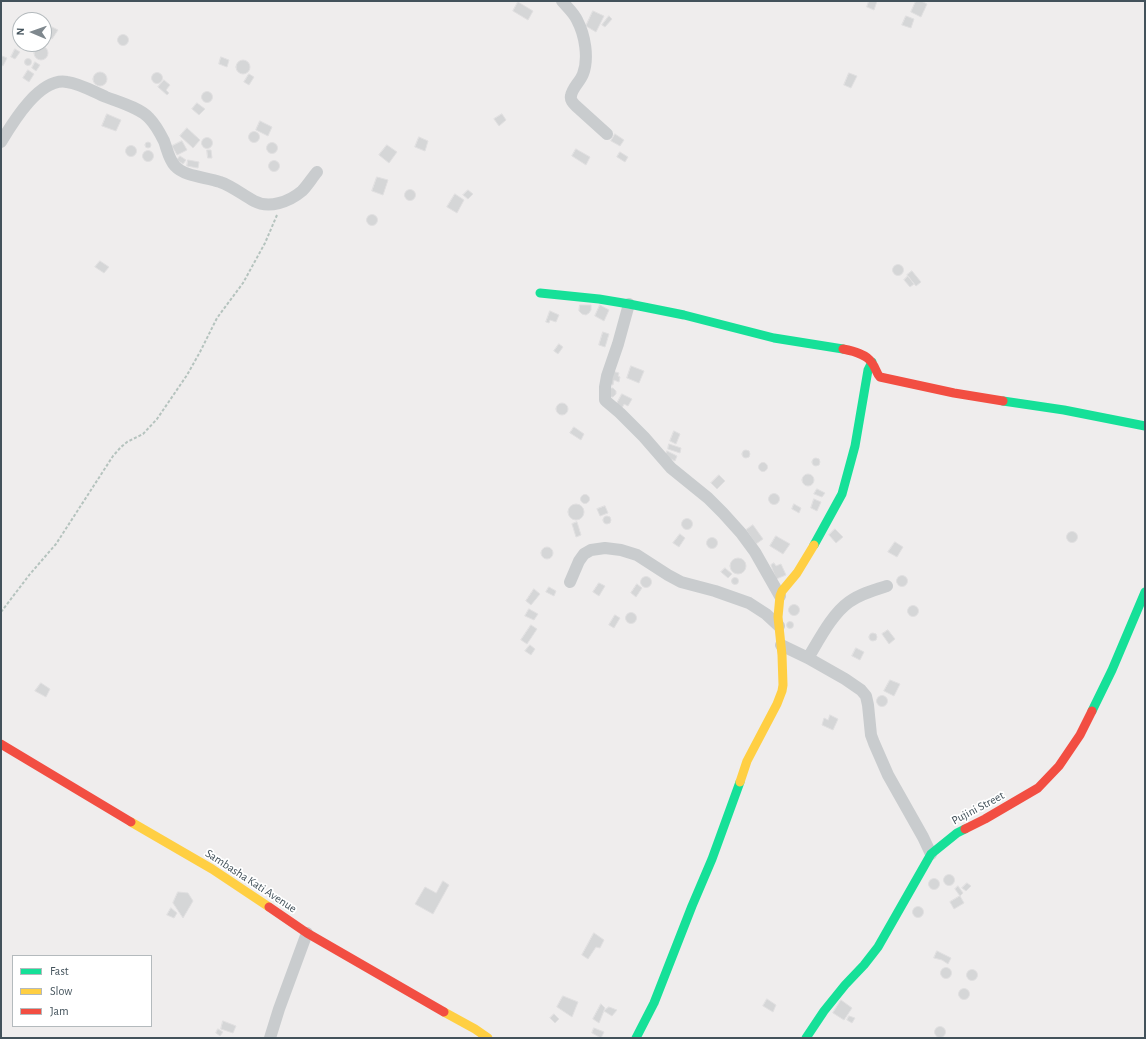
<!DOCTYPE html>
<html>
<head>
<meta charset="utf-8">
<style>
  body { margin:0 }
  #map { position:relative; width:1146px; height:1039px; overflow:hidden; background:#efeded; font-family:"Alegreya Sans",sans-serif }
  canvas { display:block }
  .frame { position:absolute; inset:0; border:2px solid #43525b; pointer-events:none }
  .legend { position:absolute; left:12px; top:955px; width:140px; height:72px; box-sizing:border-box; background:#fff; border:1px solid #b4babd; margin:0; padding:5px 7px; list-style:none; font-size:12px; color:#43525b }
  .legend li { display:flex; align-items:center; gap:8px; height:20px }
  .legend b { width:20px; border:1px solid #b4babd }
  .north { position:absolute; left:12px; top:12px; width:40px; height:40px; box-sizing:border-box; background:#fff; border:1px solid #b4babd; border-radius:50%; rotate:272deg; font-size:11px; font-weight:700; line-height:16px; text-align:center; color:#43525b }
  .north::after { content:''; display:block; margin:auto; width:14px; height:18px; background:#7f888e; clip-path:polygon(50% 0,100% 100%,50% 72%,0 100%) }
</style>
</head>
<body>
<div id="map">
<canvas width="1146" height="1039"></canvas>
<div class="frame"></div>
<ul class="legend">
<li><b style="height:5px;background:#16e098"></b>Fast</li>
<li><b style="height:5px;background:#ffcf43"></b>Slow</li>
<li><b style="height:5px;background:#f24e42"></b>Jam</li>
</ul>
<div class="north">N</div>
</div>
<script>
const ctx = document.querySelector('canvas').getContext('2d');
ctx.lineJoin = 'round';
function fill(path, color) {
  ctx.fillStyle = color;
  ctx.fill(path, 'evenodd');
}
function stroke(path, color, width, dash) {
  ctx.strokeStyle = color;
  ctx.lineWidth = width;
  ctx.lineCap = dash ? 'butt' : 'round';
  ctx.setLineDash(dash || []);
  ctx.stroke(path);
}
function drawText(font, color, halo, rows, align = 'center') {
  ctx.font = font + ' "Alegreya Sans",sans-serif';
  ctx.lineWidth = 3.5;
  ctx.setLineDash([]);
  ctx.textBaseline = 'middle';
  ctx.strokeStyle = halo;
  ctx.fillStyle = color;
  for (const [text, x, y, turn = 0] of rows) {
    ctx.save();
    ctx.translate(x, y);
    ctx.rotate((+turn || 0) * Math.PI / 180);
    ctx.textAlign = isNaN(turn) ? turn : align;
    if (halo) ctx.strokeText(text, 0, 0);
    ctx.fillText(text, 0, 0);
    ctx.restore();
  }
}
const building = new Path2D(`
  M869,1H877L874,10L867,7Z
  M916,1H921L927,4L921,17L911,12Z
  M518,2L533,11L528,20L513,11Z
  M593,11L604,16L596,32L586,26Z
  M609,16L612,19L605,27L602,25Z
  M906,16L914,19L911,28L902,25Z
  M52,27L58,30L52,39L47,36Z
  M117.5 40a5.5 5.5 0 1 1 11 0a5.5 5.5 0 1 1-11 0Z
  M34 53a7 7 0 1 1 14 0a7 7 0 1 1-14 0Z
  M15,49L20,52L15,59L11,57Z
  M2,56L7,58L3,66L1,65Z
  M221,57L229,60L227,67L219,64Z
  M24.5 62a3.5 3.5 0 1 1 7 0a3.5 3.5 0 1 1-7 0Z
  M236 67a7 7 0 1 1 14 0a7 7 0 1 1-14 0Z
  M35,62L40,65L36,71L32,68Z
  M28,70L34,74L29,82L23,78Z
  M93 79a7 7 0 1 1 14 0a7 7 0 1 1-14 0Z
  M151.5 78a5.5 5.5 0 1 1 11 0a5.5 5.5 0 1 1-11 0Z
  M849,73L857,76L851,88L844,85Z
  M249,74L254,77L249,85L244,82Z
  M164,80L170,85L166,90L169,93L167,95L158,87Z
  M201.5 97a5.5 5.5 0 1 1 11 0a5.5 5.5 0 1 1-11 0Z
  M197,103L205,109L199,115L192,109Z
  M107,114L121,120L116,131L102,126Z
  M502,114L506,120L499,126L494,119Z
  M260,121L272,127L268,136L256,130Z
  M187,128L200,140L193,148L180,136Z
  M248.5 137a5.5 5.5 0 1 1 11 0a5.5 5.5 0 1 1-11 0Z
  M615,134L624,140L620,146L611,141Z
  M419,137L428,141L425,151L415,147Z
  M201.5 143a5.5 5.5 0 1 1 11 0a5.5 5.5 0 1 1-11 0Z
  M182,141L187,150L177,155L172,146Z
  M145 145a3 3 0 1 1 6 0a3 3 0 1 1-6 0Z
  M266.5 148a5.5 5.5 0 1 1 11 0a5.5 5.5 0 1 1-11 0Z
  M387,145L397,152L389,163L379,155Z
  M125.5 151a5.5 5.5 0 1 1 11 0a5.5 5.5 0 1 1-11 0Z
  M576,149L590,157L586,165L572,156Z
  M207,150H211L212,158H208Z
  M142.5 156a5.5 5.5 0 1 1 11 0a5.5 5.5 0 1 1-11 0Z
  M620,152L628,157L625,162L617,157Z
  M180,156L186,160L183,164L177,160Z
  M188,160L199,162L198,168L187,166Z
  M268.5 166a5.5 5.5 0 1 1 11 0a5.5 5.5 0 1 1-11 0Z
  M377,177L388,180L383,195L372,191Z
  M404.5 195a5.5 5.5 0 1 1 11 0a5.5 5.5 0 1 1-11 0Z
  M468,190L473,194L468,199L463,195Z
  M455,194L464,200L457,213L447,207Z
  M366.5 220a5.5 5.5 0 1 1 11 0a5.5 5.5 0 1 1-11 0Z
  M100,261L109,267L104,273L95,267Z
  M892.5 270a5.5 5.5 0 1 1 11 0a5.5 5.5 0 1 1-11 0Z
  M912,271L921,282L916,286L907,275Z
  M908,276L914,284L910,287L904,280Z
  M580,305H591V310L589,313L586,315L582,314L579,311Z
  M600,305L609,310L604,321L595,316Z
  M550,311L559,315L556,322L550,320L549,323L546,322Z
  M603,332L609,334L605,347L599,345Z
  M559,344L563,347L558,354L554,351Z
  M631,366L644,371L639,383L627,378Z
  M612,371L619,373L618,376L620,377L619,382L614,380L613,385L609,384Z
  M610,388H613L616,391V394L613,397H610Z
  M622,394L632,399L628,406L624,404L622,408L616,405Z
  M556 409a6 6 0 1 1 12 0a6 6 0 1 1-12 0Z
  M574,427L584,434L581,440L570,433Z
  M674,431L680,434L676,444L670,441Z
  M669,444L681,448L680,453L668,449Z
  M742 454a4 4 0 1 1 8 0a4 4 0 1 1-8 0Z
  M667,451L677,456L675,461L665,456Z
  M812 462a4 4 0 1 1 8 0a4 4 0 1 1-8 0Z
  M758.5 467a4.5 4.5 0 1 1 9 0a4.5 4.5 0 1 1-9 0Z
  M802 480a6 6 0 1 1 12 0a6 6 0 1 1-12 0Z
  M719,475L725,481L717,489L711,483Z
  M817,489L825,493L822,497L814,494Z
  M768.5 499a5.5 5.5 0 1 1 11 0a5.5 5.5 0 1 1-11 0Z
  M580.5 499a4.5 4.5 0 1 1 9 0a4.5 4.5 0 1 1-9 0Z
  M814,499L821,502L817,511L811,508Z
  M794,504L801,508L799,513L792,509Z
  M568 512a8 8 0 1 1 16 0a8 8 0 1 1-16 0Z
  M605,506L608,513L600,516L597,509Z
  M603 520a4 4 0 1 1 8 0a4 4 0 1 1-8 0Z
  M681.5 524a5.5 5.5 0 1 1 11 0a5.5 5.5 0 1 1-11 0Z
  M577,522L581,535L576,537L572,524Z
  M753,525L763,539L756,544L746,530Z
  M835,529L843,537L836,543L829,535Z
  M1066.5 537a5.5 5.5 0 1 1 11 0a5.5 5.5 0 1 1-11 0Z
  M680,534L685,538L679,547L673,543Z
  M776,536L790,544L783,554L770,546Z
  M706.5 543a5.5 5.5 0 1 1 11 0a5.5 5.5 0 1 1-11 0Z
  M895,542L903,547L897,557L888,552Z
  M541 553a6 6 0 1 1 12 0a6 6 0 1 1-12 0Z
  M730 566a8 8 0 1 1 16 0a8 8 0 1 1-16 0Z
  M774,563L776,566L781,564L786,575L776,579L771,565Z
  M725,568L732,574L728,578L721,572Z
  M896.5 581a5.5 5.5 0 1 1 11 0a5.5 5.5 0 1 1-11 0Z
  M640.5 582a5.5 5.5 0 1 1 11 0a5.5 5.5 0 1 1-11 0Z
  M731.5 581a3.5 3.5 0 1 1 7 0a3.5 3.5 0 1 1-7 0Z
  M599,583L605,586L599,596L593,592Z
  M637,584L642,588L636,597L631,593Z
  M549,587L556,591L554,596L546,592Z
  M534,589L540,594L531,605L526,601Z
  M788.5 610a5.5 5.5 0 1 1 11 0a5.5 5.5 0 1 1-11 0Z
  M907.5 611a5.5 5.5 0 1 1 11 0a5.5 5.5 0 1 1-11 0Z
  M529,609L538,614L534,620L525,616Z
  M625.5 618a5.5 5.5 0 1 1 11 0a5.5 5.5 0 1 1-11 0Z
  M615,615L620,618L614,628L609,625Z
  M786.5 625a3.5 3.5 0 1 1 7 0a3.5 3.5 0 1 1-7 0Z
  M531,625L537,629L527,644L521,640Z
  M888,630L895,639L889,644L882,634Z
  M869 637a4 4 0 1 1 8 0a4 4 0 1 1-8 0Z
  M530,645L535,649L531,655L525,651Z
  M856,648L864,652L860,660L852,656Z
  M890,680L900,684L894,696L884,691Z
  M41,683L50,689L46,697L35,691Z
  M876.5 701a5.5 5.5 0 1 1 11 0a5.5 5.5 0 1 1-11 0Z
  M830,715L838,719L833,730L822,725L824,718L828,720Z
  M943.5 880a5.5 5.5 0 1 1 11 0a5.5 5.5 0 1 1-11 0Z
  M928.5 884a5.5 5.5 0 1 1 11 0a5.5 5.5 0 1 1-11 0Z
  M443,881L449,885L433,914L415,904L425,887L436,893Z
  M967,883L971,886L966,891L962,888Z
  M958,886L963,893L960,896L955,889Z
  M178,892L188,893L193,901L183,918L173,903Z
  M960,896L964,903L954,909L950,902Z
  M912.5 912a5.5 5.5 0 1 1 11 0a5.5 5.5 0 1 1-11 0Z
  M171,908L177,913L174,918L167,915Z
  M594,933L604,940L600,948L596,947L588,959L582,955Z
  M937,951L951,958L948,964L942,960L934,958Z
  M940.5 973a5.5 5.5 0 1 1 11 0a5.5 5.5 0 1 1-11 0Z
  M966.5 975a5.5 5.5 0 1 1 11 0a5.5 5.5 0 1 1-11 0Z
  M958.5 994a5.5 5.5 0 1 1 11 0a5.5 5.5 0 1 1-11 0Z
  M563,996L578,1002L572,1017L557,1007Z
  M767,999L776,1005L773,1012L763,1006Z
  M841,1000L852,1008L844,1020L833,1013Z
  M601,1004L605,1008L599,1023L593,1019Z
  M609,1007L617,1010L612,1016L604,1011Z
  M554,1014L559,1019L555,1023L550,1018Z
  M849,1016L855,1018L852,1023L847,1020Z
  M223,1021L236,1026L233,1033L221,1029Z
  M934.5 1032a5.5 5.5 0 1 1 11 0a5.5 5.5 0 1 1-11 0Z
  M594,1028L604,1032L601,1038L592,1033Z
  M218,1029L223,1032L220,1036L216,1033Z`);
const path = new Path2D(`
  M1,612L30,574L56,544L113,456L121,447L127,442L143,434L157,419L187,375L200,352L217,318L243,283L265,243L277,215`);
const street = new Path2D(`
  M562,1C567,7 574,13 577,20C585,35 589,58 583,74C580,82 572,88 571,96C570,100 573,103 576,106L607,134
  M1,142C13,122 40,77 67,82C81,84 94,92 106,97C119,102 140,108 149,118C156,125 160,133 164,141C167,149 169,160 175,166C185,177 207,177 220,182C232,186 243,195 254,201C269,209 289,202 302,191C307,186 312,178 317,172
  M629,304L618,344L607,376L605,387V400L607,402L620,413L644,437L671,468L708,498L723,513L741,533L755,552L780,596
  M570,582L579,561L584,554L591,550L605,548L621,550L637,555L668,575L681,582L715,591L749,603L766,614L779,626
  M781,645L808,658L845,679L861,690L866,696L868,705L871,735L874,743L888,775L923,837L931,854
  M808,658C819,640 832,614 849,602C860,594 874,590 887,586
  M270,1038L279,1009L307,933`);
const fast = new Path2D(`
  M540,293L599,299L629,304L684,315L774,338L843,349
  M1003,401L1064,410L1145,426
  M814,545L842,494L855,446L868,370L872,362
  M1092,711L1112,670L1145,592
  M636,1038L654,1003L692,906L712,859L740,782
  M806,1038L824,1011L845,985L864,965L878,947L931,854L957,833L965,829`);
const slow = new Path2D(`
  M740,782L747,761L777,704L782,691L783,685L782,655L778,617L780,596L782,591L797,573L814,545
  M131,822L212,869L269,907
  M444,1012L475,1029L488,1038`);
const jam = new Path2D(`
  M843,349C853,351 867,354 872,363C876,368 876,373 880,377L954,393L1003,401
  M1,744L131,822
  M965,829L985,819L1038,788L1059,766L1080,735L1092,711
  M269,907L307,933L444,1012`);
const streetNames = [
  ["Pujini Street",978,808,-28],
  ["Sambasha Kati Avenue",251,881,33]
];
fill(building, '#d5d6d7');
stroke(building, '#e0dfe0', 1);
stroke(path, '#b5c3be', 2, [3, 2]);
stroke(street, '#c9ccce', 12);
stroke(fast, '#16e098', 9);
stroke(slow, '#ffcf43', 9);
stroke(jam, '#f24e42', 9);
drawText('12px', '#43525b', '#fff', streetNames);
</script>
</body>
</html>
